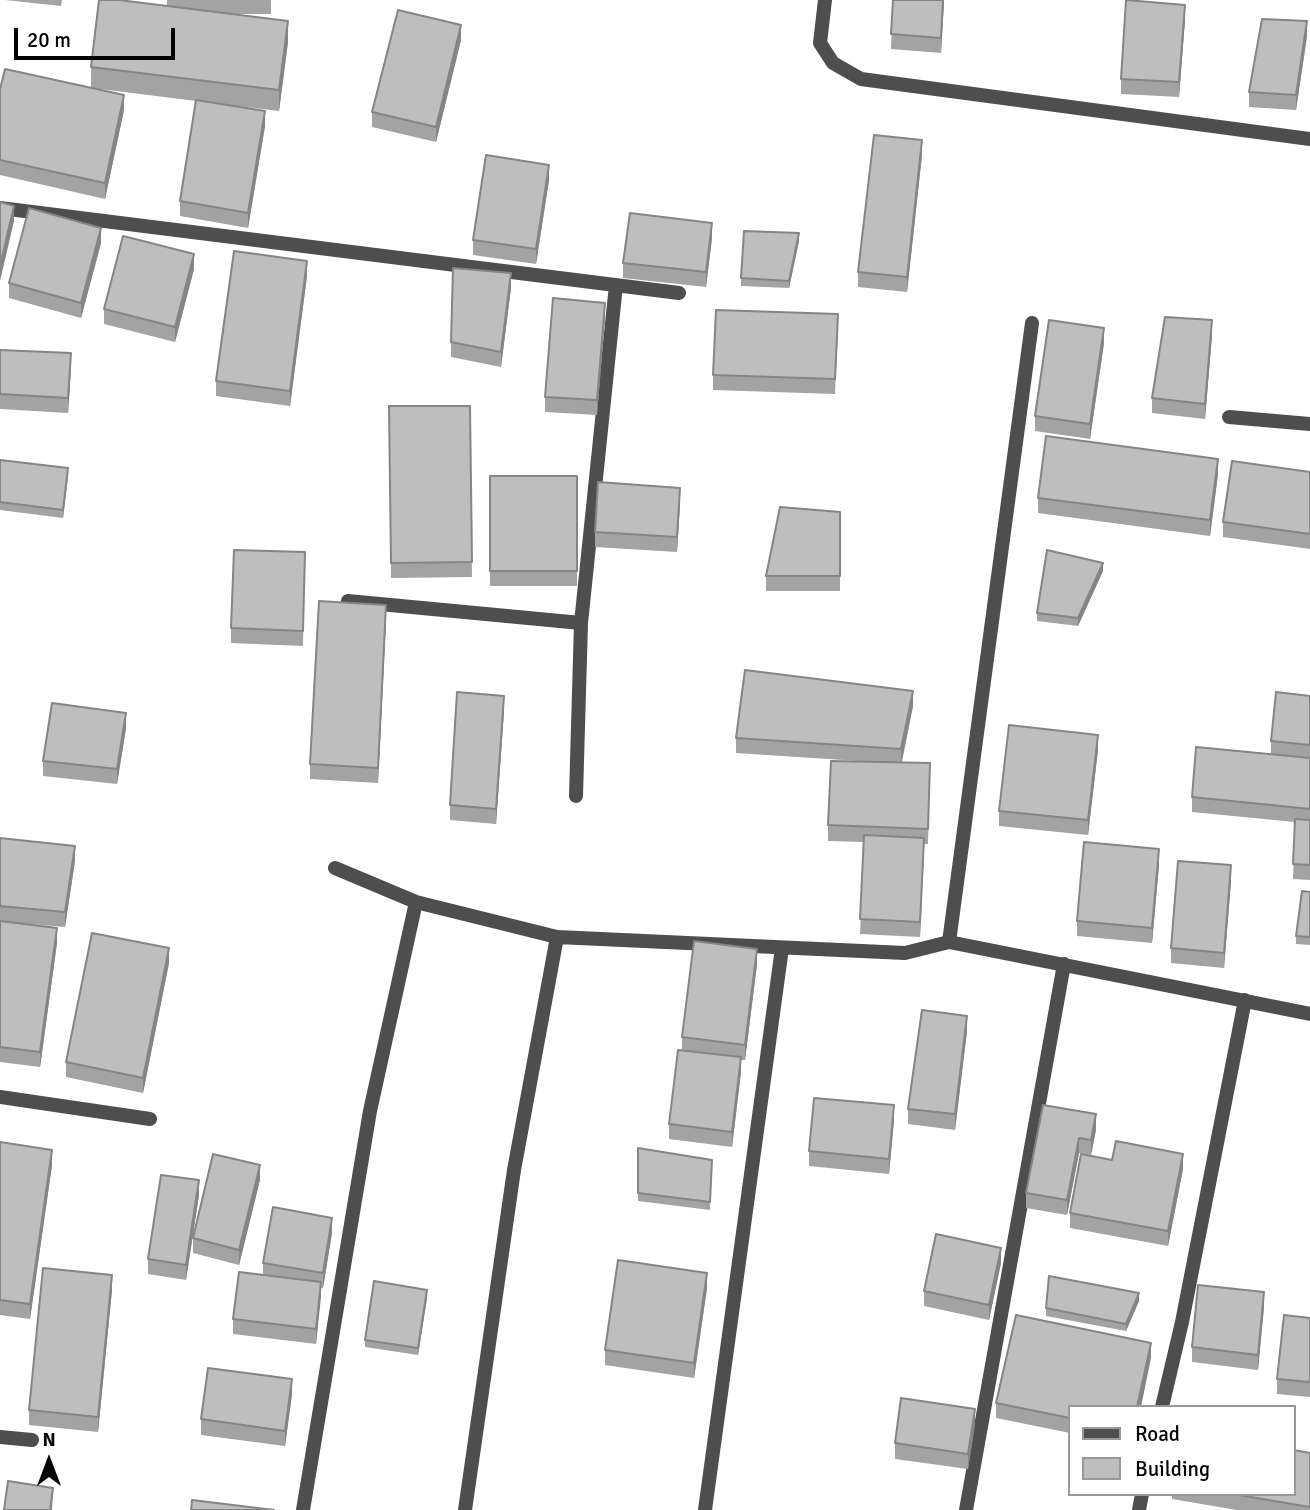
<!DOCTYPE html>
<html>
<head>
<meta charset="utf-8">
<style>
  body { margin:0 }
  #map { position:relative; width:1310px; height:1510px; overflow:hidden; background:#fff; font-family:Signika,sans-serif }
  canvas { display:block }
  .legend { position:absolute; left:1068px; top:1405px; width:228px; height:91px; box-sizing:border-box; background:#fff; border:2px solid #999; margin:0; padding:9px 12px; list-style:none; font-size:21px; color:#000 }
  .legend li { display:flex; align-items:center; gap:14px; height:35px }
  .legend b { width:35px; border:2px solid #999 }
  .north { position:absolute; left:14px; top:1426px; width:70px; height:70px; -webkit-text-stroke:5px #fff; paint-order:stroke; rotate:0deg; font-size:19px; font-weight:700; line-height:28px; text-align:center; color:#000 }
  .north::after { content:''; display:block; margin:auto; width:24px; height:32px; background:#000; clip-path:polygon(50% 0,100% 100%,50% 72%,0 100%) }
  .scale { position:absolute; left:14px; top:28px; width:161px; height:32px; box-sizing:border-box; border:4px solid #000; border-top:0; padding-left:9px; font-size:21px; line-height:24px; white-space:nowrap; color:#000; -webkit-text-stroke:5px #fff; paint-order:stroke }
</style>
</head>
<body>
<div id="map">
<canvas width="1310" height="1510"></canvas>
<ul class="legend">
<li><b style="height:9px;background:#4e4e4e"></b>Road</li>
<li><b style="height:19px;background:#bebebe"></b>Building</li>
</ul>
<div class="north">N</div>
<div class="scale">20 m</div>
</div>
<script>
const ctx = document.querySelector('canvas').getContext('2d');
ctx.lineJoin = 'round';
function stroke(path, color, width, dash) {
  ctx.strokeStyle = color;
  ctx.lineWidth = width;
  ctx.lineCap = dash ? 'butt' : 'round';
  ctx.setLineDash(dash || []);
  ctx.stroke(path);
}
function fill(path, color) {
  ctx.fillStyle = color;
  ctx.fill(path, 'evenodd');
}
const street = new Path2D(`
  M825,0L820,43L833,63L861,79L1310,139
  M0,208L679,293
  M1229,417L1310,424
  M348,601L581,623
  M576,796L581,623L616,285
  M335,868L416,902L557,937L905,953L949,942L1310,1014
  M949,942L1032,323
  M0,1097L150,1119
  M1162,1407L1182,1322L1245,1000
  M0,1437L32,1440
  M303,1510L370,1111L416,902
  M465,1510L514,1170L557,937
  M705,1510L782,948
  M966,1510L1064,964
  M1139,1510L1142,1494`);
const wall = new Path2D(`
  M5,0H62L61,6Z
  M167,0H271V14H237L288,42L279,111L237,106L265,126L248,228L180,216V201L196,101L100,89L124,110L105,199L0,175V89L91,87V67L167,6Z
  M893,0H944L941,53L891,49Z
  M1185,20L1179,97L1121,94V79Z
  M1307,36L1296,110L1249,107V92Z
  M461,40L436,142L372,127V112Z
  M922,155L907,292L858,287V272Z
  M549,180L536,264L473,255V240Z
  M712,238L706,287L623,278V263Z
  M799,241L789,288L741,286V278Z
  M101,243L81,318L9,298V283Z
  M194,269L175,342L104,324V309Z
  M307,276L290,406L216,396V381Z
  M511,288L501,367L451,357V342Z
  M605,318L597,415L545,412V397Z
  M838,329L835,394L713,390V375Z
  M1212,335L1205,419L1152,413V398Z
  M1104,343L1090,439L1035,431V416Z
  M0,350L71,368L68,413L0,409Z
  M389,406H470L472,577L391,578Z
  M0,460L68,476L63,518L0,510Z
  M1310,472V549L1223,537V522Z
  M1218,474L1210,536L1038,513V498Z
  M490,476H577V586H490Z
  M680,503L677,552L595,547V532Z
  M840,512V591H766V576Z
  M305,552L303,646L231,643V628Z
  M1103,571L1078,626L1037,621V613Z
  M386,620L378,783L310,779V764Z
  M1310,696V880L1293,879L1295,822L1192,812V797L1271,754V741Z
  M913,706L902,762L930,763L928,844H924L920,937L860,934L864,842L828,841V825L859,761L736,753V738Z
  M504,711L496,824L450,820V805Z
  M126,728L117,784L43,776V761Z
  M1098,750L1088,835L999,826V811Z
  M0,838L75,861L65,927L18,923L57,943L40,1067L0,1062Z
  M1159,865L1152,943L1077,936V921Z
  M1231,881L1224,968L1171,963V948Z
  M1310,892V945L1296,944V936Z
  M169,963L143,1093L66,1077V1062Z
  M757,964L745,1060H741V1072L732,1147L669,1139V1124L682,1050V1037Z
  M967,1031L955,1130L908,1124V1109Z
  M1043,1105L1096,1130L1091,1155L1079,1153L1067,1215L1026,1208V1193Z
  M894,1120L889,1174L809,1166V1151Z
  M0,1142L52,1165L30,1319L0,1315Z
  M638,1148L712,1160L710,1210L638,1201Z
  M1112,1160L1183,1169L1168,1246L1070,1228V1213Z
  M260,1180L239,1265L193,1253V1238Z
  M199,1195L186,1280L148,1274V1259Z
  M332,1233L323,1288H321L316,1344L233,1334V1319L263,1275V1263Z
  M1001,1263L989,1320L924,1306V1291Z
  M707,1288L694,1378L605,1365V1350Z
  M112,1290L98,1432L29,1425V1410Z
  M427,1298L418,1355L365,1347V1340Z
  M1139,1301L1126,1331L1046,1316V1308Z
  M1264,1307L1258,1370L1192,1362V1347Z
  M1310,1318V1397L1277,1394V1379Z
  M1151,1358L1070,1407V1433L996,1418V1403Z
  M292,1394L285,1446L201,1435V1419Z
  M975,1424L968,1469L895,1459V1443Z
  M1310,1453V1510H1237L1172,1499V1494H1294Z`);
const shadedWall = new Path2D(`
  M943,0H944L941,53V38Z
  M1185,5V20L1179,97V82Z
  M288,21V42L279,111V90Z
  M1307,21V36L1296,110V95Z
  M461,25V40L436,142V127Z
  M124,95V110L105,199V183Z
  M265,111V126L248,228V213Z
  M922,140V155L907,292V277Z
  M549,165V180L536,264V249Z
  M14,206V221L0,281V266Z
  M712,223V238L706,287V272Z
  M101,228V243L81,318V303Z
  M799,233V241L789,288V281Z
  M194,254V269L175,342V327Z
  M307,261V276L290,406V391Z
  M511,273V288L501,367V352Z
  M605,303V318L597,415V400Z
  M1212,320V335L1205,419V404Z
  M1104,328V343L1090,439V424Z
  M71,353V368L68,413V398Z
  M1218,459V474L1210,536V520Z
  M68,468V476L63,518V510Z
  M680,488V503L677,552V537Z
  M1103,563V571L1078,626V618Z
  M386,605V620L378,783V768Z
  M913,691V706L901,764V749Z
  M504,696V711L496,824V809Z
  M126,713V728L117,784V769Z
  M1098,735V750L1088,835V820Z
  M924,838V853L920,937V922Z
  M75,846V861L65,927V912Z
  M1159,849V865L1152,943V928Z
  M1231,865V881L1224,968V953Z
  M57,928V943L40,1067V1052Z
  M169,948V963L143,1093V1078Z
  M757,949V964L745,1060V1045Z
  M967,1016V1031L955,1130V1114Z
  M741,1057V1072L732,1147V1132Z
  M894,1105V1120L889,1174V1159Z
  M1096,1114V1130L1091,1155V1140Z
  M1079,1138V1153L1067,1215V1200Z
  M52,1150V1165L30,1319V1304Z
  M1183,1154V1169L1168,1246V1231Z
  M260,1165V1180L239,1265V1250Z
  M199,1180V1195L186,1280V1265Z
  M332,1218V1233L323,1288V1273Z
  M1001,1248V1263L989,1320V1305Z
  M707,1273V1288L694,1378V1363Z
  M112,1275V1290L98,1432V1417Z
  M321,1282V1297L316,1344V1329Z
  M427,1290V1298L418,1355V1348Z
  M1264,1292V1307L1258,1370V1355Z
  M1139,1293V1301L1126,1331V1324Z
  M1151,1343V1358L1141,1407H1137Z
  M292,1379V1394L285,1446V1431Z
  M975,1409V1424L968,1469V1454Z
  M53,1488L52,1510H50Z`);
const building = new Path2D(`
  M99,0H119L288,21L279,90L91,67Z
  M893,0H943L941,38L891,34Z
  M1126,0L1185,5L1179,82L1121,79Z
  M398,10L461,25L436,127L372,112Z
  M1262,19L1307,21L1296,95L1249,92Z
  M5,69L124,95L105,183L0,160V89Z
  M196,100L265,111L248,213L180,201Z
  M874,135L922,140L907,277L858,272Z
  M486,155L549,165L536,249L473,240Z
  M0,202L14,206L0,266Z
  M29,208L101,228L81,303L9,283Z
  M630,213L712,223L706,272L623,263Z
  M744,231L799,233L789,281L741,278Z
  M123,236L194,254L175,327L104,309Z
  M234,251L307,261L290,391L216,381Z
  M453,268L511,273L501,352L451,342Z
  M553,298L605,303L597,400L545,397Z
  M716,310L838,314L835,379L713,375Z
  M1165,317L1212,320L1205,404L1152,398Z
  M1049,320L1104,328L1090,424L1035,416Z
  M0,350L71,353L68,398L0,394Z
  M389,406H470L472,562L391,563Z
  M1046,436L1218,459L1210,520L1038,498Z
  M0,460L68,468L63,510L0,502Z
  M1232,461L1310,472V534L1223,522Z
  M490,476H577V571H490Z
  M598,482L680,488L677,537L595,532Z
  M780,507L840,512V576H766Z
  M234,550L305,552L303,631L231,628Z
  M1047,550L1103,563L1078,618L1037,613Z
  M319,601L386,605L378,768L310,764Z
  M745,670L913,691L901,749L736,738Z
  M457,692L504,696L496,809L450,805Z
  M1276,692L1310,696V745L1271,741Z
  M52,703L126,713L117,769L43,761Z
  M1009,725L1098,735L1088,820L999,811Z
  M1196,747L1310,758V809L1192,797Z
  M831,761L930,763L928,829L828,825Z
  M1295,819L1310,820V865L1293,864Z
  M864,835L924,838L920,922L860,919Z
  M0,838L75,846L65,912L0,906Z
  M1084,842L1159,849L1152,928L1077,921Z
  M1178,861L1231,865L1224,953L1171,948Z
  M1302,891L1310,892V937L1296,936Z
  M0,921L57,928L40,1052L0,1047Z
  M92,933L169,948L143,1078L66,1062Z
  M694,941L757,949L745,1045L682,1037Z
  M922,1010L967,1016L955,1114L908,1109Z
  M678,1050L741,1057L732,1132L669,1124Z
  M814,1098L894,1105L889,1159L809,1151Z
  M1043,1105L1096,1114L1091,1140L1079,1138L1067,1200L1026,1193Z
  M1116,1141L1183,1154L1168,1231L1070,1213L1081,1154L1112,1160Z
  M0,1142L52,1150L30,1304L0,1300Z
  M638,1148L712,1160L710,1202L638,1193Z
  M213,1154L260,1165L239,1250L193,1238Z
  M161,1175L199,1180L186,1265L148,1259Z
  M273,1207L332,1218L323,1273L263,1263Z
  M936,1234L1001,1248L989,1305L924,1291Z
  M618,1260L707,1273L694,1363L605,1350Z
  M43,1268L112,1275L98,1417L29,1410Z
  M239,1272L321,1282L316,1329L233,1319Z
  M1049,1276L1139,1293L1126,1324L1046,1308Z
  M374,1281L427,1290L418,1348L365,1340Z
  M1198,1285L1264,1292L1258,1355L1192,1347Z
  M1016,1315L1151,1343L1137,1407H1070V1418L996,1403Z
  M1284,1315L1310,1318V1382L1277,1379Z
  M208,1368L292,1379L285,1431L201,1419Z
  M901,1398L975,1409L968,1454L895,1443Z
  M1294,1450L1310,1453V1507L1233,1494H1294Z
  M8,1481L53,1488L50,1510H4Z
  M192,1500L274,1510H191Z`);
stroke(street, '#4e4e4e', 14);
fill(wall, '#a3a3a3');
fill(shadedWall, '#858585');
fill(building, '#bebebe');
stroke(building, '#858585', 2);
</script>
</body>
</html>
